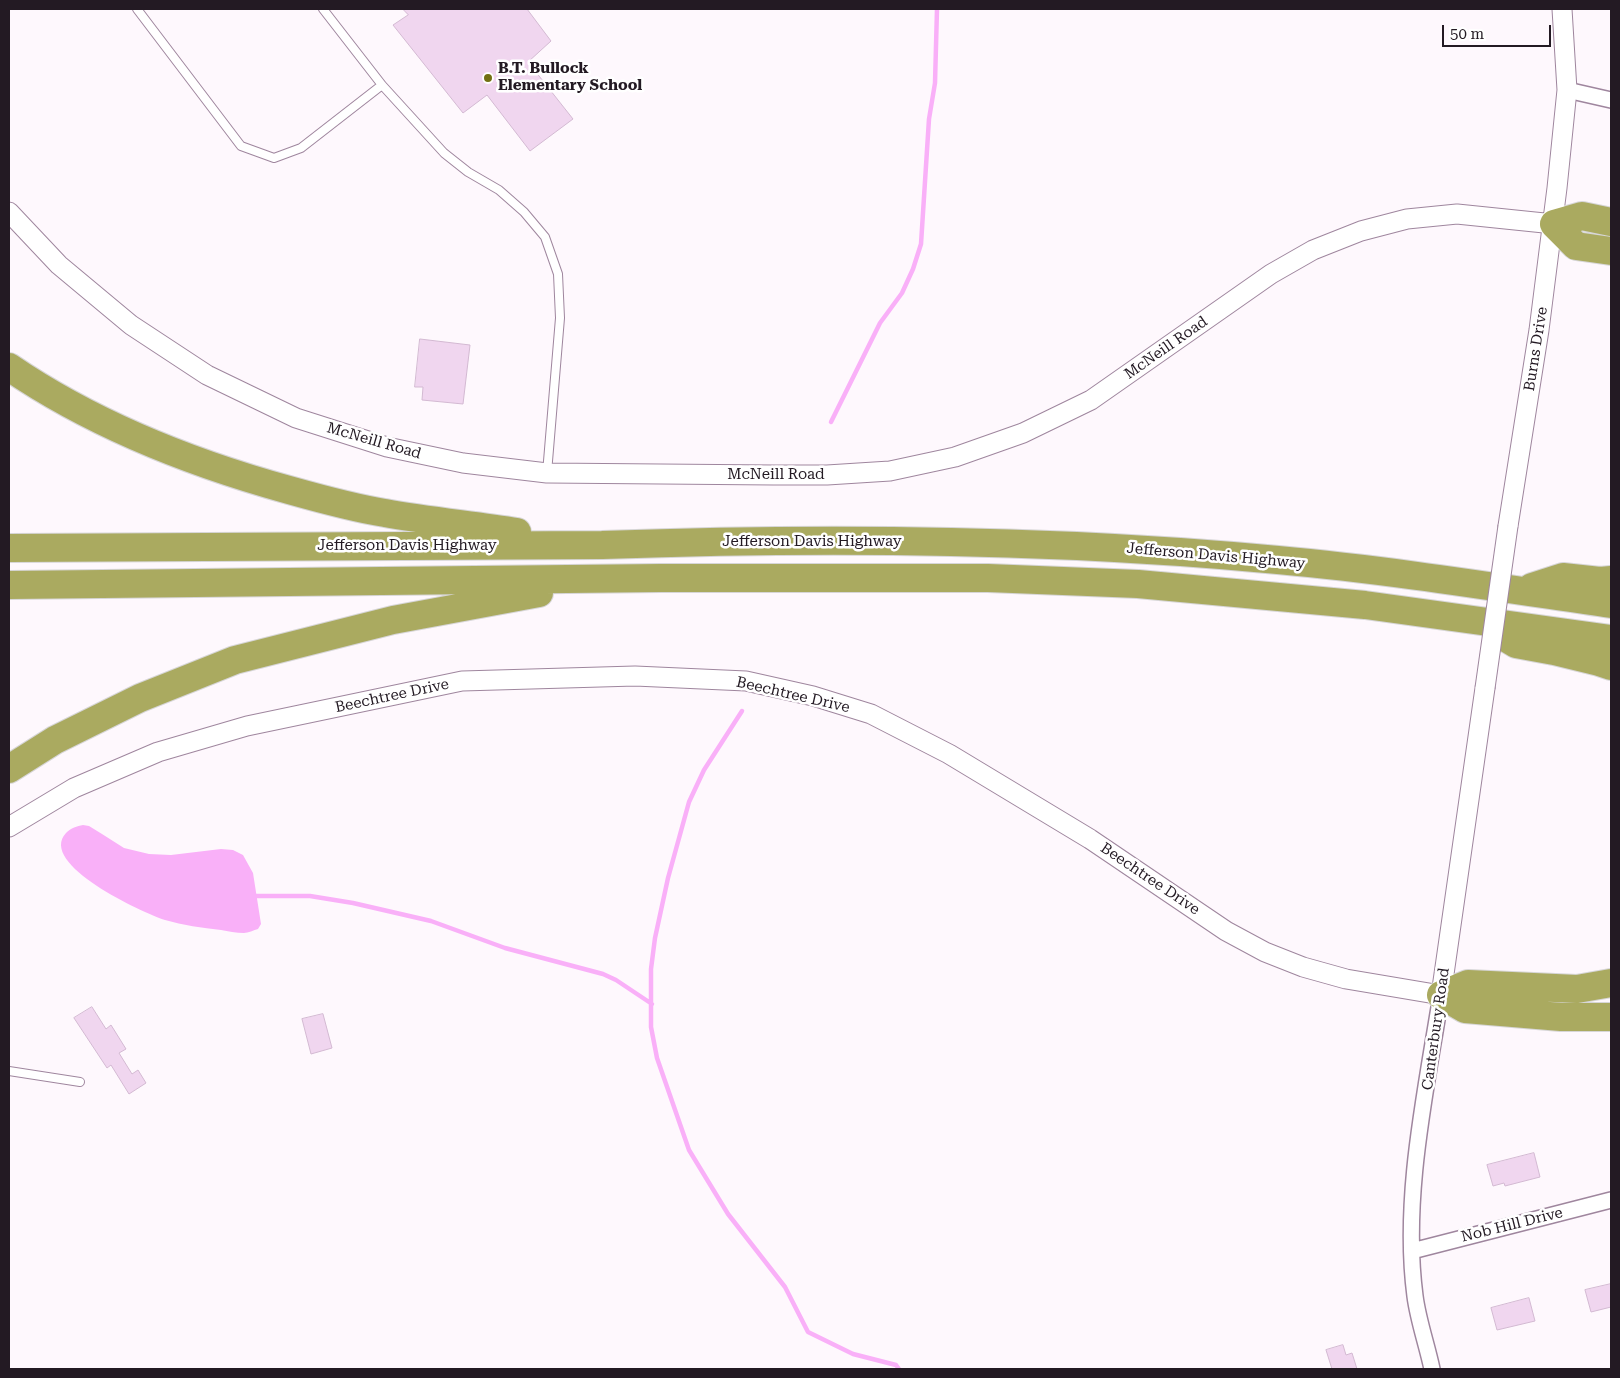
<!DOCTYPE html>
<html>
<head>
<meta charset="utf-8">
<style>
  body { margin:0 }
  #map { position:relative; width:1620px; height:1378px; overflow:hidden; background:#fef8fd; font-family:"Roboto Serif",serif }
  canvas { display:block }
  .frame { position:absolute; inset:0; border:10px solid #231a23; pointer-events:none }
  .scale { position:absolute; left:1442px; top:25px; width:109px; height:22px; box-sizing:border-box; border:2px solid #231a23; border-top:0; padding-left:6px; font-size:15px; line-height:18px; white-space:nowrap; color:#231a23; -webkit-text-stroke:4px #fff; paint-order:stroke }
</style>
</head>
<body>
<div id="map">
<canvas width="1620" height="1378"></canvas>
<div class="frame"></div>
<div class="scale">50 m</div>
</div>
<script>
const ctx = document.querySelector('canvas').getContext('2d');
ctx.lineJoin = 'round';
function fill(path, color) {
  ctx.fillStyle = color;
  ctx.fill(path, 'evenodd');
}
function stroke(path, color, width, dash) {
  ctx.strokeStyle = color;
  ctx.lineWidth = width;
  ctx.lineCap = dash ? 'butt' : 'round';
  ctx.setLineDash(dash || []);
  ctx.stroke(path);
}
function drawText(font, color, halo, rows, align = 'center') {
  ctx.font = font + ' "Roboto Serif",serif';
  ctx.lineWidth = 5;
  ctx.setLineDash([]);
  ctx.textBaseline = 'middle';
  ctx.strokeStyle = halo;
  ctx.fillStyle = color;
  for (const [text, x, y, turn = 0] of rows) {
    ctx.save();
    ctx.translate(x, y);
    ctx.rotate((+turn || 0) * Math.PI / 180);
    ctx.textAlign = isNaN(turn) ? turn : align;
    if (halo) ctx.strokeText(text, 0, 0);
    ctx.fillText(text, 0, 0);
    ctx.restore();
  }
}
const water = new Path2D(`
  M83,825L89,826L102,834L124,848L149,854L171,855L221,849L233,850L243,855L253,873L261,924L258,929C254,930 248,933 244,933C236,933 228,931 221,930C202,928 183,925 165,920C143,913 37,864 66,833C71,828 77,826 83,825Z`);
const stream = new Path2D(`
  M831,422L880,323L902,293L913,269L921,244L929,119L935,83L937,9
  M742,711L704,770L689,802L668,878L655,938L651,969V1027L657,1058L689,1150L728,1214L785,1287L808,1332L853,1354L896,1365L899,1369
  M252,896H310L353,903L431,921L505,948L603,974L616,980L652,1004`);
const building = new Path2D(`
  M403,9H527L551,41L528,62L573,119L530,151L487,95L463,113L393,25L408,15Z
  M420,339L470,345L463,404L422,400L423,387H415Z
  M92,1007L106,1029L111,1025L126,1049L119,1053L132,1074L138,1070L146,1083L129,1094L111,1065L107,1068L74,1018Z
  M323,1014L332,1048L311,1054L302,1019Z
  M1534,1153L1540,1177L1505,1186L1504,1183L1493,1186L1487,1165Z
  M1611,1284V1307L1591,1312L1585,1290Z
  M1529,1298L1535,1321L1497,1330L1491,1308Z
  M1343,1345L1346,1355L1352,1353L1357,1369H1332L1326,1350Z`);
const service = new Path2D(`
  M137,9L241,146L274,158L301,148L382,85
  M323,9L382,85L444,153L468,172L499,190L524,212L545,237L558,274L560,318L547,473
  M9,1071L80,1082`);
const minor = new Path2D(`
  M1567,90L1611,100
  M1412,1251L1611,1200
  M1432,1369C1427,1345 1418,1320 1415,1296C1402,1198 1426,1091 1441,995`);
const tertiary = new Path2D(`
  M9,212L59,265L131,325L207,375L296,418L387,447L463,463L547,473L774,475H827L890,471L955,457L1023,433L1091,400L1271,274L1313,250L1361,231L1407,219L1457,214L1554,224
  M1508,526L1539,330L1557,188L1567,90L1562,9
  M9,827L74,788L158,752L247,726L462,681L635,676L746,681L813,696L871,714L949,754L1090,839L1226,931L1265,952L1303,967L1346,979L1441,995L1485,688`);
const motorway = new Path2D(`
  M1611,222L1582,216L1554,224L1576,246L1611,251
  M9,367C94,425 191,463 289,490C321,499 353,508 385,513C429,521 473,525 517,532
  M9,548L602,545C828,537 1054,539 1278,560C1390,570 1501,588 1611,604
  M9,585L661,578H988L1138,584L1365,605L1611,639
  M1532,587L1563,577L1600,581L1611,580
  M1501,635L1516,644L1554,651L1599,662L1611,666
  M9,769L55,740L140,698L235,660L393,620L539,593
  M1441,995L1465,1009L1561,1017H1611
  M1441,995L1468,984L1577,989L1611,983`);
const tertiaryBridge = new Path2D(`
  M1485,688L1508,526`);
const markers = [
  [488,78,5,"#727012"]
];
const poiNames = [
  ["B.T. Bullock",498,69],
  ["Elementary School",498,86]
];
const streetNames = [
  ["McNeill Road",1166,348,-35],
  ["Burns Drive",1536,349,-81],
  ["McNeill Road",374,441,16],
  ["McNeill Road",776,475],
  ["Jefferson Davis Highway",812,542],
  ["Jefferson Davis Highway",407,546],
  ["Jefferson Davis Highway",1216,556,5],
  ["Beechtree Drive",793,695,13],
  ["Beechtree Drive",392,696,-12],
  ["Beechtree Drive",1150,879,34],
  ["Canterbury Road",1436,1029,-82],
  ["Nob Hill Drive",1512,1225,-14]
];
fill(water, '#f9b0f8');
stroke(stream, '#f9b0f8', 4.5);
fill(building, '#f0d6ef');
stroke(building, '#d3b9d2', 1);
stroke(service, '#9f869e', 10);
stroke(minor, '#9f869e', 18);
stroke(tertiary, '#9f869e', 21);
stroke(motorway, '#d7d6d7', 30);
stroke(service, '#fff', 8);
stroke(minor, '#fff', 15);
stroke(tertiary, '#fff', 19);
stroke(motorway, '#aaaa60', 28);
stroke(tertiaryBridge, '#9f869e', 21, []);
stroke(tertiaryBridge, '#fff', 19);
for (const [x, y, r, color] of markers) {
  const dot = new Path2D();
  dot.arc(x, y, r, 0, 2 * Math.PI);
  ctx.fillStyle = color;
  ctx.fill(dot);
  stroke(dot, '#fff', 2);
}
drawText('bold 15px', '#231a23', '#fff', poiNames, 'left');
drawText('15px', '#231a23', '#fff', streetNames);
</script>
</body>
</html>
